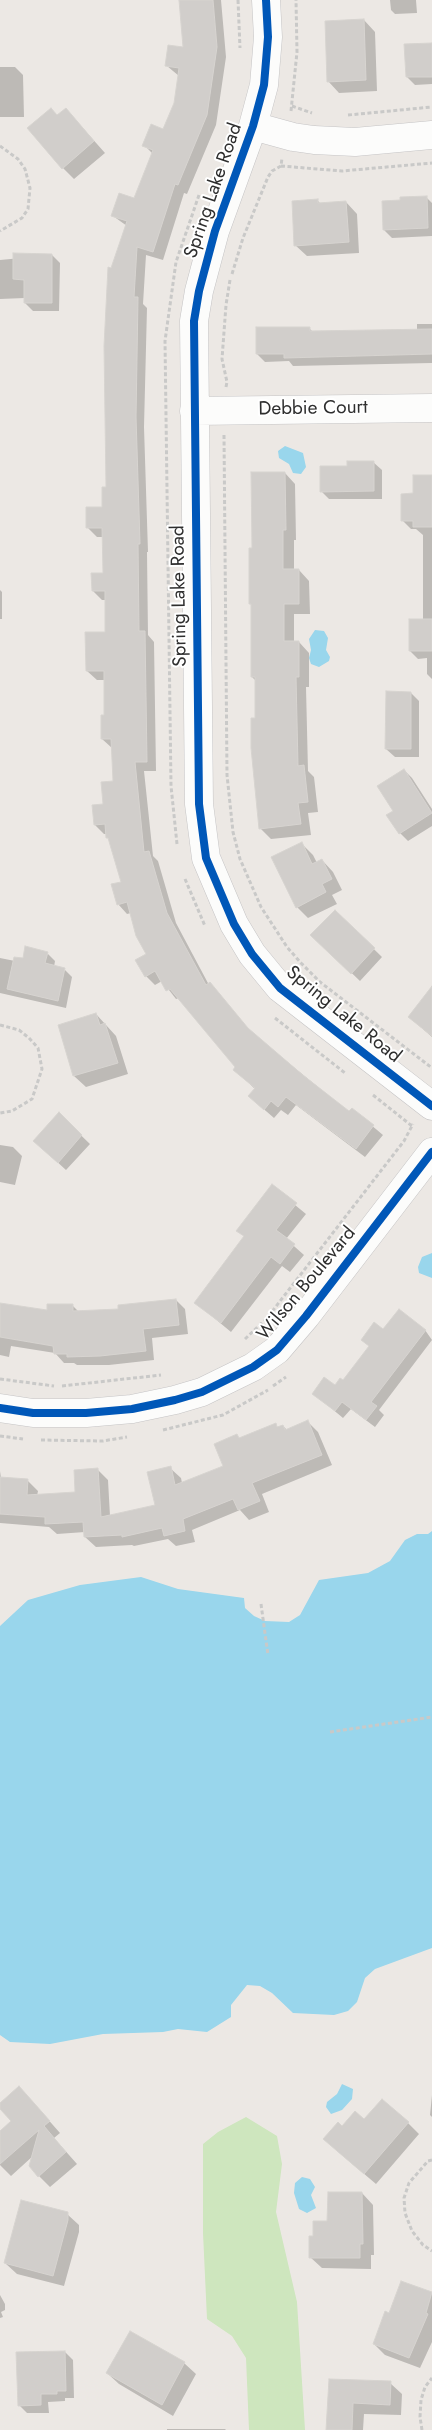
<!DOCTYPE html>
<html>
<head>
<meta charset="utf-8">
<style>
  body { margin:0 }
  canvas { display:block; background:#ece8e4 }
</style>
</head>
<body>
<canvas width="432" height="2430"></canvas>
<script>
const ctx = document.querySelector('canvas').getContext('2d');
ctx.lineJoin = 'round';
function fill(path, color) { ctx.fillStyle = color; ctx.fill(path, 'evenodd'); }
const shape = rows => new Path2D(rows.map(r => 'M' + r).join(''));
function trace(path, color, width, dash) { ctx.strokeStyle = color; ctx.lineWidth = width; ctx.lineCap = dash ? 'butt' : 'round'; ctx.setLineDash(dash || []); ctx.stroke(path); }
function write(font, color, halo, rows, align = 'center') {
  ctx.font = font + ' Jost,sans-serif'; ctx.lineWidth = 4; ctx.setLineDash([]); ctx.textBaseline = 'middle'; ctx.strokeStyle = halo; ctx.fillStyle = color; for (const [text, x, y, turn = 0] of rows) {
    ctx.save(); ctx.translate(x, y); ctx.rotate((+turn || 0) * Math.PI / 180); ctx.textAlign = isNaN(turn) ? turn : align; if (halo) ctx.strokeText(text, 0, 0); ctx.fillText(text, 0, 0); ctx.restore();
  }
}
const green = shape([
  [246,2117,277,2136,282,2164,276,2212,297,2302,305,2430,249,2430,246,2358,232,2336,207,2319,203,2233,203,2144,218,2132]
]);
const water = shape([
  [285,446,303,453,306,467,301,474,293,473,289,464,279,458,278,451],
  [315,630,324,631,328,638,326,650,330,657,329,661,319,667,311,664,309,658,311,650,309,639],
  [432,1253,432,1278,419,1273,418,1267,422,1257],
  [432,1531,432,1948,375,1969,365,1978,357,2002,348,2011,334,2015,293,2013,272,1993,260,1986,247,1985,231,2005,231,2017,207,2032,178,2029,163,2032,103,2034,50,2044,10,2042,0,2035,0,1626,28,1600,80,1585,141,1577,178,1589,244,1598,245,1608,254,1616,265,1621,289,1622,300,1615,319,1580,368,1573,390,1561,405,1540,417,1534,428,1534],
  [342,2084,353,2089,352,2099,342,2110,331,2114,326,2107,327,2102,337,2094],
  [302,2177,310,2179,315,2187,311,2195,316,2208,307,2213,299,2209,294,2193,295,2183]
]);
const shadow = shape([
  [180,0,221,0,226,57,216,125,187,194,184,193,163,260,146,255,143,304,147,308,144,427,148,552,147,552,148,635,154,642,156,771,144,771,153,856,158,861,176,923,209,985,253,1034,350,1113,352,1109,383,1135,365,1157,296,1105,288,1115,281,1110,274,1118,259,1105,255,1089,235,1070,237,1067,179,998,176,999,162,981,155,985,146,976,148,954,131,913,127,914,118,904,122,883,110,841,107,834,104,834,95,825,114,782,112,748,102,739,106,716,105,680,97,680,87,671,106,633,106,600,102,600,93,591,104,574,103,537,97,537,88,528,103,508,107,488,112,269,127,226,113,216,135,199,153,154,144,145,163,130,175,103,179,76,167,66,184,49],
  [390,0,416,0,417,13,395,14,391,10],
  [364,20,375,32,377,91,339,93,328,81],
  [432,44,432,84,415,85,407,77],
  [0,67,15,67,23,75,24,117,0,117],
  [66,109,105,153,74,179,63,168,58,116],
  [426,197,432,203,432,236,392,238,384,230],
  [318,201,321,204,346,202,357,214,359,253,307,256,295,245],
  [52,255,60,263,59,311,33,311,25,303,25,298,0,299,0,260],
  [417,324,432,324,432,363,293,366,289,361,265,362,257,354,309,328,313,332,417,330],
  [373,462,382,470,382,499,329,499,321,491],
  [285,473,295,484,296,540,294,540,294,570,299,570,309,581,310,614,294,614,294,642,299,642,309,653,309,687,306,687,308,771,314,777,318,812,308,813,311,835,271,839,260,828,256,681,252,677,252,605,250,604,253,549],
  [432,476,432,679,427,674,427,658,418,659,410,651,423,620,423,535,416,529,411,529,403,521,415,494],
  [0,590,2,592,2,619,0,619],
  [411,693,419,701,419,757,395,757,386,749],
  [404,770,412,778,432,809,432,826,408,841,400,833,394,812],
  [302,844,313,855,317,863,322,860,333,872,342,890,332,895,337,904,308,918,297,907],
  [335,911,382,957,360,981,312,935],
  [47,953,55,961,54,967,64,969,72,977,66,1008,0,993,0,958,15,961],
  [432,988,432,1037,409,1017],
  [96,1014,116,1036,128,1074,86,1087,74,1076],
  [59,1114,90,1144,66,1170,43,1149],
  [0,1145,13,1147,22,1156,15,1185,0,1182],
  [272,1186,306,1214,286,1239,304,1255,290,1272,282,1266,231,1332,196,1303,245,1237,238,1231],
  [176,1300,185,1309,188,1334,152,1338,154,1360,109,1365,77,1365,74,1363,64,1363,55,1353,11,1346,9,1357,0,1355,0,1304,48,1312,72,1305,79,1312,120,1310],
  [425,1330,432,1340,379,1410,384,1415,375,1427,351,1409,343,1418,313,1393,335,1387,343,1381,370,1347,362,1340,383,1331],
  [308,1422,318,1432,332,1465,262,1494,269,1512,249,1520,240,1510,192,1530,195,1542,176,1546,168,1539,134,1546,132,1545,96,1547,85,1537,85,1532,57,1534,49,1527,0,1523,0,1471,1,1478,27,1480,38,1491,37,1496,77,1493,97,1469,108,1480,110,1516,156,1506,170,1468,181,1478,182,1483,225,1466,237,1436,240,1439,275,1425,279,1428,283,1426,287,1430],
  [432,2095,432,2117,430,2115],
  [30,2099,60,2133,54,2138,77,2164,50,2187,39,2176,33,2156,11,2176,0,2165,0,2132,13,2121,0,2104],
  [365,2121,408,2123,419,2134,376,2184,336,2150],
  [362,2193,373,2205,374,2255,371,2255,371,2269,322,2268,310,2257,314,2238,328,2222],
  [67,2214,79,2225,79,2232,64,2286,17,2274,5,2263],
  [402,2282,432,2294,432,2342,420,2368,385,2355,374,2344,390,2314],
  [0,2295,5,2304,5,2310,1,2312,3,2317,0,2318],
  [65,2352,73,2360,74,2398,65,2398,65,2401,48,2402,49,2413,27,2413,19,2405],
  [184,2363,196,2374,173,2416,119,2384,107,2373],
  [330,2380,390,2383,402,2394,401,2415,364,2414,363,2430,328,2430],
  [167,2429,225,2429,226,2430,167,2430]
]);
const building = shape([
  [179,0,213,0,217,47,207,115,178,185,175,184,153,252,137,247,134,297,138,297,136,417,140,544,138,544,139,631,145,631,147,762,135,762,144,852,149,851,167,913,206,985,210,982,248,1028,304,1076,349,1111,352,1108,374,1125,356,1149,286,1097,278,1107,271,1101,264,1110,248,1096,255,1088,233,1070,235,1067,170,989,166,991,155,971,145,977,135,960,146,954,136,936,127,902,117,905,111,884,121,882,108,838,106,838,105,824,94,825,92,805,103,804,101,782,113,781,111,739,101,739,101,715,104,715,104,671,86,671,85,632,105,632,105,591,92,591,91,573,103,573,102,528,86,528,86,507,102,507,102,487,106,487,104,346,108,267,111,268,127,221,111,216,119,193,134,198,153,150,142,146,151,124,163,129,174,103,179,68,165,66,168,45,183,47,179,0],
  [364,19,366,80,327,82,325,21,364,19],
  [432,43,432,77,406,77,404,44,432,43],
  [51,108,57,115,66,108,94,141,62,169,27,128,51,108],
  [427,196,428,228,383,230,382,201,400,200,400,197,427,196],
  [318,199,318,203,346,201,349,242,294,246,292,201,318,199],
  [13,253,52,254,52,303,24,303,24,280,13,279,13,253],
  [256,327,310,327,310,331,432,329,432,354,284,358,284,354,256,354,256,327],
  [347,461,374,461,374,491,320,492,320,466,347,466,347,461],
  [251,472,285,472,286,530,283,530,283,569,299,569,299,604,284,604,284,641,299,641,299,677,296,677,298,766,304,765,308,802,298,803,301,824,259,829,251,748,251,718,255,718,255,677,251,677,251,604,249,604,249,548,252,548,251,472],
  [413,475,432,475,432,527,413,527,413,521,401,521,401,494,413,493,413,475],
  [409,619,432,619,432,651,409,651,409,619],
  [386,691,411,692,411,749,385,749,386,691],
  [404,769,432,813,399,834,386,815,393,811,377,786,404,769],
  [302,842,312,864,322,859,332,879,322,884,326,892,296,908,271,857,302,842],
  [335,910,375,948,351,974,310,935,335,910],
  [25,946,48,952,45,963,65,968,58,1001,7,989,14,957,23,958,25,946],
  [432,986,432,1036,408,1017,432,986],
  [96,1013,100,1025,105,1023,118,1063,73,1076,58,1025,96,1013],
  [59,1112,82,1135,58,1163,33,1141,59,1112],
  [272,1184,297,1203,276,1230,295,1244,280,1264,271,1257,221,1323,194,1303,244,1236,236,1231,272,1184],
  [176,1299,179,1325,143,1329,146,1351,100,1356,67,1357,67,1354,54,1354,53,1346,0,1337,0,1303,47,1310,47,1304,73,1304,73,1311,118,1309,118,1305,176,1299],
  [399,1309,426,1330,371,1402,377,1406,366,1420,342,1402,335,1411,312,1394,324,1377,335,1385,340,1378,343,1380,369,1346,361,1340,374,1322,383,1329,399,1309],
  [308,1420,322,1455,252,1483,260,1501,238,1510,233,1499,183,1519,185,1531,164,1536,162,1528,122,1537,122,1535,84,1537,83,1522,45,1524,45,1517,0,1514,0,1477,28,1479,27,1495,75,1492,74,1470,98,1468,101,1517,155,1505,147,1472,171,1466,175,1485,223,1466,214,1444,237,1434,239,1438,276,1423,277,1427,283,1425,285,1430,308,1420],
  [19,2086,50,2121,44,2126,66,2152,38,2177,29,2166,39,2130,0,2164,0,2131,11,2121,0,2109,0,2103,19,2086],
  [382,2099,409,2122,364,2174,323,2139,338,2122,342,2126,355,2111,364,2119,382,2099],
  [328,2192,362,2192,363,2244,360,2244,360,2258,309,2258,309,2236,313,2236,313,2221,327,2221,328,2192],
  [21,2200,68,2212,68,2220,53,2276,4,2263,21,2200],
  [401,2281,432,2292,426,2313,428,2314,409,2358,373,2344,385,2311,389,2313,401,2281],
  [130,2331,185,2362,162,2405,106,2373,130,2331],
  [65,2351,66,2391,57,2391,57,2394,41,2394,41,2405,18,2406,16,2352,65,2351],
  [329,2379,391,2381,390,2405,353,2403,352,2430,326,2430,329,2379]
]);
const path = shape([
  [238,0,240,48],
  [292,106,312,113],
  [291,111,297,52,296,0],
  [348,115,432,107],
  [0,146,18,159,25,169,30,188,28,209,22,218,0,231],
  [281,166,342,171,432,163],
  [232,274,243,238,268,177,272,171,281,166,282,158],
  [226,387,227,382,222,359,226,305,230,280],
  [224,435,227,775,233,832,240,859,261,907,287,947,301,963,320,982,432,1068],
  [177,844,171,786,165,341,176,262,199,195],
  [185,879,205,926],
  [275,1018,345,1073],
  [0,1025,19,1030,29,1038,38,1048,42,1069,32,1099,12,1111,0,1113],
  [373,1095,412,1126],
  [245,1339,267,1318,404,1141,413,1124],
  [0,1379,54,1386],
  [62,1386,161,1375],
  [273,1386,286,1377],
  [163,1430,223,1415,268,1390],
  [0,1436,23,1439],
  [41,1440,103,1441,127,1437],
  [261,1604,268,1655],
  [330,1732,432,1717],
  [432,2160,428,2161,409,2183,404,2198,405,2213,412,2231,423,2245,432,2251],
  [422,2430,420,2417,421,2400,425,2387,432,2378]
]);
const minor = shape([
  [266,0,268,37,264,85,253,126,215,231,199,291,194,321,199,804,206,858,234,924,252,954,280,988,432,1106],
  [253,126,293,137,314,140,355,142,432,135],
  [194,411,432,408],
  [0,1408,33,1413,86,1413,132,1409,175,1400,202,1392,253,1367,277,1350,306,1316,432,1152]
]);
const cycleway = shape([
  [266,0,268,37,264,85,253,126,215,231,199,291,194,321,199,804,206,858,234,924,252,954,280,988,432,1106],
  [0,1408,33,1413,86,1413,132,1409,175,1400,202,1392,253,1367,277,1350,306,1316,432,1152]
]);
const streetNames = [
  ["Spring Lake Road",214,191,-71],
  ["Debbie Court",313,409,-1],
  ["Spring Lake Road",180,596,-91],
  ["Spring Lake Road",343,1015,39],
  ["Wilson Boulevard",307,1284,-50]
];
fill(green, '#cee6be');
fill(water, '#99d6ec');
fill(shadow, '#0003');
fill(building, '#d1cecb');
trace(building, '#d7d4d0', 1);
trace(minor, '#c5c4c5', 29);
trace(path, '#c9c9c8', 3, [4, 2.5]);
trace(minor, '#fcfcfb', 28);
trace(cycleway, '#0057b8', 8);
write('19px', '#2e2e2e', '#fff', streetNames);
</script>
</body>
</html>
